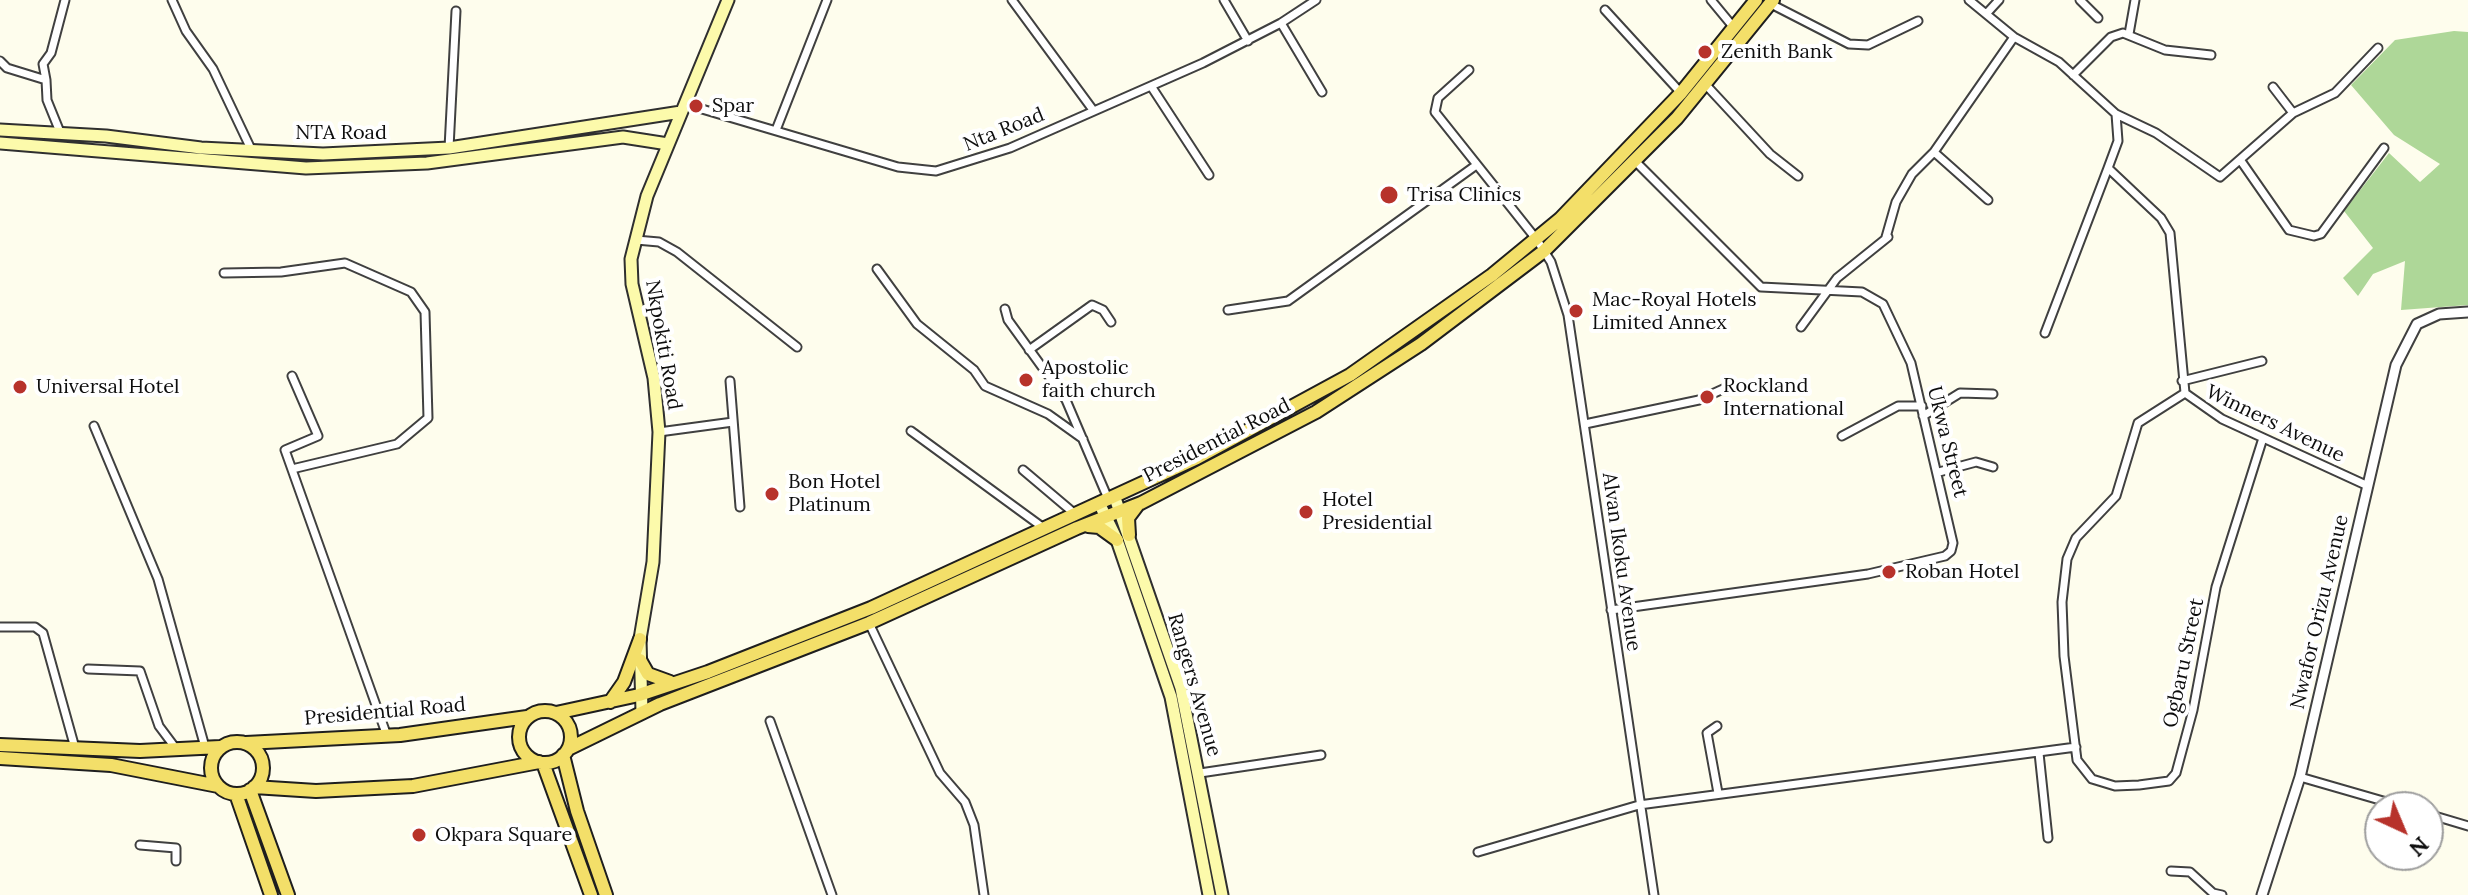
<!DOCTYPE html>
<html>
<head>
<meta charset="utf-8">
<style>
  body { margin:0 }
  #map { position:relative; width:2468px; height:895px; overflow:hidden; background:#fefded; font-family:Lora,serif }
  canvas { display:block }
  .north { position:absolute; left:2364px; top:791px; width:80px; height:80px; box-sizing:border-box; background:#fff; border:2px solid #9e9e9e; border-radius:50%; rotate:136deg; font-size:22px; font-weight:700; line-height:32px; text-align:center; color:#0d0d0d }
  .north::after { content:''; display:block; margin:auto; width:28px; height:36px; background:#b7322b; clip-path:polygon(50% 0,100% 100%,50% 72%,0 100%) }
</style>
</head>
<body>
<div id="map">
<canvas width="2468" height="895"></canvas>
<div class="north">N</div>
</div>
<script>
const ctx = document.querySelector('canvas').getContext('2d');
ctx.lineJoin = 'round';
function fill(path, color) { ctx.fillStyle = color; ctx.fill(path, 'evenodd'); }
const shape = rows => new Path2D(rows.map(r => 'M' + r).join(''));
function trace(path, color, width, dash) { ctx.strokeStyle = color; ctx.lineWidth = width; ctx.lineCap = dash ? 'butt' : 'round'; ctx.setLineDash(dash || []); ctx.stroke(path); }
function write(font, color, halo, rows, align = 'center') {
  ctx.font = font + ' Lora,serif'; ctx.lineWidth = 8; ctx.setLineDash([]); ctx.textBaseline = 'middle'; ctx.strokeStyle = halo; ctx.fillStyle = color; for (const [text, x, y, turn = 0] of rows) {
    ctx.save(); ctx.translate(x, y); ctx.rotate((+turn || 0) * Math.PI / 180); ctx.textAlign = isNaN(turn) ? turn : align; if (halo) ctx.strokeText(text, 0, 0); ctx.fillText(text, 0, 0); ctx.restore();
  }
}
const forest = shape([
  [2454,31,2468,32,2468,305,2401,310,2405,261,2373,274,2358,296,2343,278,2373,248,2344,211,2389,153,2420,182,2440,164,2394,135,2351,85,2395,40]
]);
const minor = shape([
  [172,0,186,31,213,69,251,149],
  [1012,0,1093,110],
  [1224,0,1248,41],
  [1711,0,1735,29],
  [1969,0,2014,37,2059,62,2116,114,2118,141,2108,168,2161,218,2170,233,2185,393,2222,419,2368,486],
  [2080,0,2098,18],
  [1771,4,1849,44,1868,45,1918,21],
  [1605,10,1681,93],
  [1987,13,1999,0],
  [1281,23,1322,92],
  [2129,34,2135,0],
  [0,61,7,68,46,80,47,100,60,132],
  [1469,70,1438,98,1435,112,1537,240,1551,262,1568,315,1654,895],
  [2073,75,2111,37,2123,33,2165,50,2211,55],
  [46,80,43,64,51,53,65,0],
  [1706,85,1770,154,1798,176],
  [1151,86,1209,175],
  [2273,87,2293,113],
  [685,104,898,167,936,171,1010,148,1203,63,1281,23,1316,0],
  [2116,114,2156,133,2220,177,2293,113,2335,93,2378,48],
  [776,130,827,0],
  [449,148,456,11],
  [1934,152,1988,200],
  [2241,161,2289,230,2314,236,2321,234,2384,148],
  [1886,237,1896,202,1912,174,1934,152,2014,37],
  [636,240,659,242,677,252,797,347],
  [877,269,917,324,974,370,985,386,1048,414,1083,439],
  [224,273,281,272,345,263,411,292,425,312,428,418,397,444,292,469],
  [1005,309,1008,320,1066,400,1109,501],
  [1228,310,1288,301,1475,166],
  [1801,327,1837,278,1888,237],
  [2045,333,2108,168],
  [1029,350,1092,305,1103,310,1111,322],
  [292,376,318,436,285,450,387,736],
  [730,381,740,507],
  [2182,381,2262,361],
  [2185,393,2138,423,2116,496,2076,538,2067,559,2062,602,2064,656,2077,760,2092,779,2115,786,2139,785,2169,781,2176,773,2193,710,2216,587,2263,438],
  [1923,416,1960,393,1993,394],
  [1585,424,1699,400,1734,384],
  [94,426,158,579,205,747],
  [911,431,1045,529],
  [659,432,733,422],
  [1842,436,1898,406,1922,406],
  [1023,470,1075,514],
  [1939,472,1976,462,1993,467],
  [1611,610,1868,574,1945,556,1951,551,1953,543,1911,363,1883,304,1862,292,1761,287,1636,162],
  [869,623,940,773,965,802,974,825,984,895],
  [0,627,35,627,43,633,75,748],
  [88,669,140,671,159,726,177,750],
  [770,721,832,895],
  [1717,726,1707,733,1718,793],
  [2039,753,2048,838],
  [1200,773,1321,755],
  [2300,777,2404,807],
  [2428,814,2468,826],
  [140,845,176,848,176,861],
  [1478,852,1639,805,2076,747],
  [2171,871,2190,872,2213,893,2222,895]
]);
const tertiary = shape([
  [2262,895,2300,777,2396,365,2417,324,2439,314,2468,312]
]);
const secondary = shape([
  [0,130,106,136,201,148,323,154,449,148,681,112],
  [0,143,306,168,427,163,623,137,668,144],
  [1115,498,1181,688,1222,895],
  [1102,509,1117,540,1171,697,1209,895],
  [642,712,640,639,653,562,659,432,654,378,632,284,631,259,647,196,728,0]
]);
const primary = shape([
  [1088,526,1099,527,1117,540],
  [1129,535,1128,518,1137,506],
  [640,660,648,674,670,682],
  [610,702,624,682,640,639],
  '519 737a26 26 0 1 1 52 0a26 26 0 1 1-52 0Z',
  [556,713,639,695,708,672,871,608,1197,458,1350,375,1492,275,1560,219,1681,93,1756,0],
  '211 768a26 26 0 1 1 52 0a26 26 0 1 1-52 0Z',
  [246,743,400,735,527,717],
  [0,745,140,751,220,747],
  [568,749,660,704,869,623,1077,528,1141,503,1316,412,1421,344,1544,251,1677,118,1773,0],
  [563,755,577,811,606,895],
  [0,758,111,765,218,786],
  [543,763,591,895],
  [254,787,316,791,413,786,539,762],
  [250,790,288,895],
  [236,794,271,895]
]);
const markers = [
  [1705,52,8,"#b7322b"],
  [696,106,8,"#b7322b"],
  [1389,195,10,"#b7322b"],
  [1576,311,8,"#b7322b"],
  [1026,380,8,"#b7322b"],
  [20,387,8,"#b7322b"],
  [1707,397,8,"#b7322b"],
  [772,494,8,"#b7322b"],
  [1306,512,8,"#b7322b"],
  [1889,572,8,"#b7322b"],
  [419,835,8,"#b7322b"]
];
const poiNames = [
  ["Zenith Bank",1721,52],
  ["Spar",712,106],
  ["Trisa Clinics",1407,195],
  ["Mac-Royal Hotels",1592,300],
  ["Limited Annex",1592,323],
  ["Apostolic",1042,368],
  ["faith church",1042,391],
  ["Rockland",1723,386],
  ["International",1723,409],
  ["Universal Hotel",36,387],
  ["Bon Hotel",788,482],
  ["Platinum",788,505],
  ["Hotel",1322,500],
  ["Presidential",1322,523],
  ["Roban Hotel",1905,572],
  ["Okpara Square",435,835]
];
const streetNames = [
  ["Nta Road",1004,130,-22],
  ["NTA Road",341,133],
  ["Nkpokiti Road",663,345,80],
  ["Winners Avenue",2275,424,26],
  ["Presidential Road",1217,441,-27],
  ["Ukwa Street",1947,442,76],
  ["Alvan Ikoku Avenue",1621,562,82],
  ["Nwafor Orizu Avenue",2320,612,-77],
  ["Ogbaru Street",2184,663,-78],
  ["Rangers Avenue",1194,685,74],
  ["Presidential Road",385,712,-5]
];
fill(forest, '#aed798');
trace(minor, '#404040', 11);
trace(tertiary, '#404040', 13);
trace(secondary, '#2f2f2f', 15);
trace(primary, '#1e1e1e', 16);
trace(minor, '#fff', 7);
trace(tertiary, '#fff', 9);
trace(secondary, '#fcfaab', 11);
trace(primary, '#f3df69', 12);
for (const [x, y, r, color] of markers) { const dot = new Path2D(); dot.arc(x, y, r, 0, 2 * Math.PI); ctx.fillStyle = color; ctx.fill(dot); trace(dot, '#fff', 3); }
write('20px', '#0d0d0d', '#fff', poiNames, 'left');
write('20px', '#0d0d0d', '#fff', streetNames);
</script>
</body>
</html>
